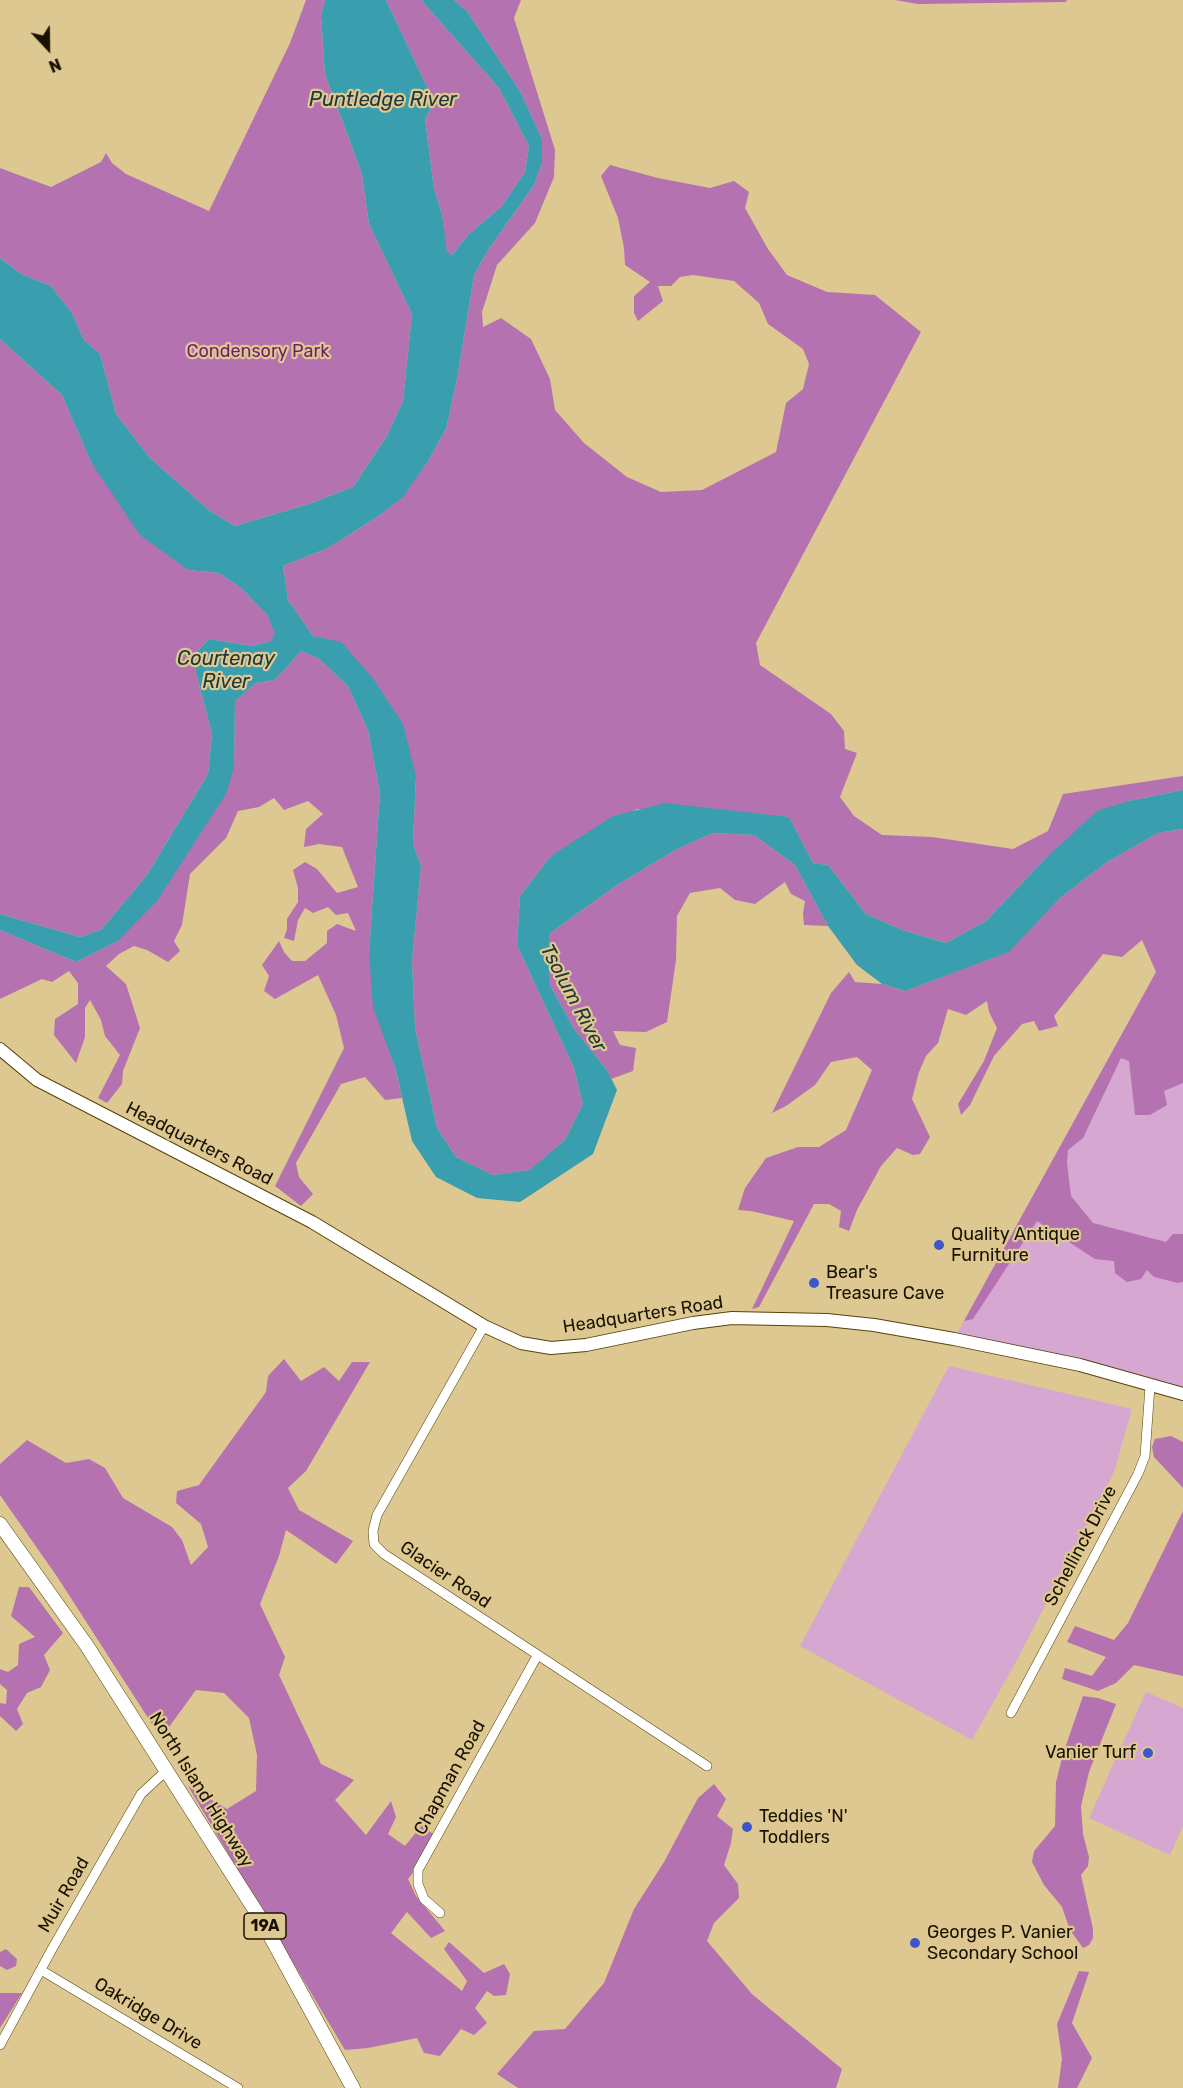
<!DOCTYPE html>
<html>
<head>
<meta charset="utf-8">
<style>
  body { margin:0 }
  #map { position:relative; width:1183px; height:2088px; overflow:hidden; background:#dec891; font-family:Rubik,sans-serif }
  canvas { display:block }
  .north { position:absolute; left:18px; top:18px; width:60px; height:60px; -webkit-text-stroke:4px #dec891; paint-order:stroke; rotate:158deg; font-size:16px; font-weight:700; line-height:24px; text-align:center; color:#1a1200 }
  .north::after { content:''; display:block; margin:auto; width:21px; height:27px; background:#1a1200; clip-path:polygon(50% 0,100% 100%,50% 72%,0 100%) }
</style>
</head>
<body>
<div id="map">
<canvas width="1183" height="2088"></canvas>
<div class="north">N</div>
</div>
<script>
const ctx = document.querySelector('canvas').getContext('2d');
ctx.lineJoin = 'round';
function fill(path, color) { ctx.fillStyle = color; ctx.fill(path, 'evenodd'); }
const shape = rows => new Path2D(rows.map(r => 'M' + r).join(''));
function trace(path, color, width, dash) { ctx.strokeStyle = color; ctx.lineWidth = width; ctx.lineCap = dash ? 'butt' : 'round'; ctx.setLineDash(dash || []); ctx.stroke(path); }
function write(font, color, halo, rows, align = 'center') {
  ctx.font = font + ' Rubik,sans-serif'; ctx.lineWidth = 4.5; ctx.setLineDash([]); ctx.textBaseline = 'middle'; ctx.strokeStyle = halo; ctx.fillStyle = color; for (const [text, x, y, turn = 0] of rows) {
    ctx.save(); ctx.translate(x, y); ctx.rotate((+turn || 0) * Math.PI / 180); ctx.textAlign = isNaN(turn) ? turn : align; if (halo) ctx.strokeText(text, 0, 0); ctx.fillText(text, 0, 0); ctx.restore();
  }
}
const green = shape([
  [1183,923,1183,1394,954,1339],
  [949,1366,1132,1409,1114,1472,1017,1660,972,1740,800,1646],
  [1146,1692,1183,1708,1183,1826,1170,1855,1089,1818]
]);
const forest = shape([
  [306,0,325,0,321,16,325,74,362,174,369,224,412,314,403,401,387,436,353,487,309,504,235,526,210,511,150,458,116,414,100,354,84,340,72,313,51,286,21,274,0,258,0,168,51,187,101,162,106,153,112,163,126,174,209,211,290,43],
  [386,0,421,0,499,88,529,146,525,172,502,206,469,234,452,255,446,252,442,214,434,189,425,119,434,102],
  [454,0,521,0,514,18,555,150,554,177,535,223,497,265,482,312,483,327,501,318,531,339,550,379,555,410,584,443,627,477,661,492,702,490,776,452,786,403,803,389,809,364,803,349,768,324,759,303,734,281,693,275,680,277,671,286,658,286,663,301,638,321,634,313,634,296,650,282,625,265,624,248,618,218,601,176,610,165,658,178,710,188,734,181,749,192,745,208,768,249,787,275,827,292,875,295,921,332,756,643,760,665,831,714,844,731,845,749,857,753,840,797,854,816,882,835,932,837,1013,849,1048,831,1063,794,1183,776,1183,790,1129,801,1045,859,986,921,946,943,902,930,866,914,828,865,813,863,789,817,637,809,551,856,520,896,517,945,574,1068,583,1104,565,1140,531,1170,493,1175,456,1157,437,1128,415,1028,412,961,421,866,413,844,416,776,341,643,313,636,288,600,283,566,328,548,377,517,402,497,428,461,446,429,457,379,474,275,488,250,534,185,542,163,542,139,521,93,467,11],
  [895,0,1067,0,1066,2,918,4],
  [0,339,62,395,91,462,188,570,219,573,241,588,268,616,276,634,271,641,252,646,209,639,192,657,212,734,208,774,147,875,101,930,80,937,0,914],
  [301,651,318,658,348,686,368,730,380,793,369,953,402,1098,385,1100,365,1077,341,1084,296,1163,299,1177,313,1194,301,1206,275,1186,344,1048,336,1015,318,975,275,999,264,991,269,976,262,965,279,941,284,952,292,961,305,961,327,943,327,931,337,924,356,931,348,913,336,915,328,907,313,913,305,908,298,920,294,941,284,938,287,929,287,919,298,902,298,888,293,870,305,862,317,869,337,893,358,887,342,847,319,844,304,847,306,829,323,814,308,801,284,810,274,798,259,807,238,811,226,838,190,874,182,925,174,941,180,951,168,962,147,950,134,946,119,954,106,966,126,984,140,1028,123,1071,122,1084,107,1103,98,1098,120,1055,105,1036,101,1020,90,1000,85,1008,85,1037,76,1063,54,1035,55,1019,78,1004,78,983,69,971,52,982,42,979,0,999,0,930,76,962,118,941,234,767,235,701,256,683,275,680],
  [1183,829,1183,1083,1164,1091,1167,1105,1150,1115,1135,1115,1129,1061,1121,1058,1083,1138,1068,1150,1067,1163,1071,1196,1093,1223,1166,1242,1173,1234,1183,1234,1183,1282,1178,1283,1154,1277,1147,1270,1141,1279,1127,1282,1115,1273,1114,1261,1095,1259,1037,1221,973,1319,964,1321,1156,972,1142,940,1122,957,1103,954,1054,1016,1058,1026,1039,1031,1034,1021,1022,1024,994,1056,970,1105,961,1115,958,1104,984,1061,997,1028,989,1012,987,1001,966,1015,948,1009,938,1043,926,1056,919,1072,912,1099,930,1137,920,1154,913,1155,897,1148,881,1166,857,1210,849,1231,839,1227,841,1211,829,1204,814,1204,759,1307,752,1309,794,1221,751,1211,738,1210,745,1188,766,1158,798,1147,819,1147,846,1130,872,1070,857,1057,831,1062,815,1085,786,1106,772,1113,831,993,849,972,855,982,882,984,905,991,1008,952,1060,898,1107,862,1158,833],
  [713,833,754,835,795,865,828,926,804,925,803,914,805,901,791,894,785,882,755,904,735,900,720,888,690,893,677,916,676,960,667,1022,646,1032,613,1031,620,1045,636,1048,633,1071,611,1079,607,1070,574,1029,549,983,549,934,617,885,677,849],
  [284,1359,301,1381,324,1367,339,1381,352,1362,370,1362,306,1471,288,1488,299,1510,353,1541,336,1564,286,1530,279,1556,260,1604,285,1657,279,1675,321,1764,354,1780,335,1800,366,1835,391,1801,396,1817,388,1834,405,1846,422,1825,433,1834,419,1865,408,1879,416,1896,445,1931,431,1938,407,1912,391,1933,462,1991,467,1981,444,1949,449,1942,484,1973,504,1964,510,1974,506,1995,494,1996,487,1991,475,2008,487,2023,474,2035,461,2029,440,2056,424,2053,417,2038,368,2048,345,2050,188,1786,227,1809,256,1791,257,1755,249,1718,224,1693,196,1690,161,1738,58,1578,0,1495,0,1464,27,1440,66,1463,89,1459,105,1468,123,1498,172,1527,182,1540,191,1565,208,1547,201,1524,176,1503,177,1491,199,1485,266,1392,268,1376],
  [1171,1436,1183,1442,1183,1488,1154,1457,1152,1447,1155,1439],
  [1183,1511,1183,1676,1134,1665,1116,1683,1098,1691,1062,1679,1065,1668,1092,1676,1106,1657,1067,1642,1075,1626,1114,1640,1128,1623],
  [19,1587,29,1587,63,1633,44,1655,50,1670,41,1687,27,1693,17,1709,23,1724,16,1731,0,1716,0,1703,6,1704,7,1690,0,1684,0,1669,8,1672,18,1665,19,1644,35,1637,11,1616],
  [1083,1696,1098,1698,1116,1704,1089,1772,1081,1806,1083,1834,1089,1857,1088,1866,1081,1875,1093,1929,1093,1938,1089,1945,1083,1948,1070,1930,1062,1907,1044,1885,1032,1862,1034,1851,1055,1826,1056,1782,1063,1754],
  [714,1784,726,1799,717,1816,733,1829,731,1843,724,1865,738,1884,739,1898,714,1923,707,1941,752,1994,842,2069,836,2088,518,2088,497,2074,534,2031,565,2029,604,1983,634,1909,664,1862,698,1798],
  [6,1949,17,1959,16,1966,7,1970,0,1966,0,1952],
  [1079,1971,1089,1972,1072,2023,1092,2058,1077,2088,1058,2088,1062,2059,1057,2024],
  [0,1993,22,1993,0,2028]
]);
const water = shape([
  [325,0,386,0,434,102,425,119,434,189,442,214,447,252,452,255,469,234,502,206,525,172,529,146,499,88,421,0,454,0,467,11,521,93,542,139,542,163,534,185,488,250,474,275,457,379,446,429,428,461,403,497,377,517,328,548,283,566,288,600,313,636,341,642,372,677,403,724,416,776,413,844,421,866,412,961,415,1028,437,1128,456,1157,493,1175,530,1170,565,1140,583,1104,574,1068,517,945,520,896,551,856,613,816,665,803,789,817,813,863,828,865,866,914,902,930,946,943,986,921,1045,859,1097,811,1129,801,1183,790,1183,829,1158,833,1107,862,1060,898,1009,952,905,991,882,984,857,965,828,926,795,865,754,835,713,833,677,849,617,885,549,934,549,983,574,1029,607,1070,617,1090,593,1154,520,1202,477,1198,436,1177,412,1141,395,1067,373,1007,369,953,380,793,368,730,348,686,318,658,301,651,275,680,256,683,235,701,234,767,226,794,157,901,118,941,76,962,0,930,0,914,80,937,101,930,147,875,208,774,212,734,192,657,209,639,252,646,271,641,275,634,268,616,241,588,219,573,188,570,140,535,91,462,62,395,0,339,0,258,21,274,51,286,72,313,84,340,100,354,116,414,150,458,210,511,235,526,309,504,353,487,387,436,403,401,412,314,369,224,362,174,325,74,321,16]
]);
const minor = shape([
  [484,1326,377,1515,373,1531,374,1544,384,1554,707,1766],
  [1011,1713,1138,1474,1145,1456,1150,1386],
  [440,1913,424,1899,418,1884,418,1870,537,1656],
  [41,1970,238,2088],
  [0,2045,52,1949,141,1794,167,1770]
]);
const secondary = shape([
  [0,1049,37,1080,312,1222,484,1326,521,1343,551,1348,586,1345,693,1323,732,1318,827,1320,874,1325,954,1339,1080,1365,1183,1394]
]);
const primary = shape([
  [0,1524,87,1646,262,1921,353,2088]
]);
const markers = [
  [939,1245,6,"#3d56c9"],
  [814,1283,6,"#3d56c9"],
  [1148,1753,6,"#3d56c9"],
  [747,1827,6,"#3d56c9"],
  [915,1943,6,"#3d56c9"]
];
const shields = [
  [265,1926,42]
];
const shieldNames = [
  ["19A",265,1926]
];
const parkNames = [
  ["Condensory Park",258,352]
];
const streetNames = [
  ["Headquarters Road",199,1144,27],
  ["Headquarters Road",643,1315,-9],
  ["Schellinck Drive",1081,1546,-62],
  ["Glacier Road",445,1575,34],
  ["Chapman Road",450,1778,-61],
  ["North Island Highway",201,1790,58],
  ["Muir Road",64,1895,-60],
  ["Oakridge Drive",148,2014,31]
];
const poiNames = [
  ["Quality Antique",951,1235],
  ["Furniture",951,1256],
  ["Bear's",826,1273],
  ["Treasure Cave",826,1294],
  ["Vanier Turf",1136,1753,"right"],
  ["Teddies 'N'",759,1817],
  ["Toddlers",759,1838],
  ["Georges P. Vanier",927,1933],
  ["Secondary School",927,1954]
];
const waterNames = [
  ["Puntledge River",383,100],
  ["Courtenay",226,659],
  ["River",226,682],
  ["Tsolum River",573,998,62]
];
fill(green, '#d5a7d1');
fill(forest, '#b572b0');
fill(water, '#399eae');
trace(minor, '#564308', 10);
trace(secondary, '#564308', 14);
trace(primary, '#564308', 15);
trace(minor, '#fff', 9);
trace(secondary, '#fff', 12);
trace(primary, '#fff', 14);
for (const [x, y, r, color] of markers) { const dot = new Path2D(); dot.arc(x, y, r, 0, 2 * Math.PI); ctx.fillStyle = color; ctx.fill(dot); trace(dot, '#dec891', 2); }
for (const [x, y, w] of shields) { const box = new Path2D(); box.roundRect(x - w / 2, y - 13, w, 26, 4.5); ctx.fillStyle = '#dec891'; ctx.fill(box); trace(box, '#1a1200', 1.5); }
write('bold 16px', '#1a1200', null, shieldNames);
write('18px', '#6f1e6d', '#dec891', parkNames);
write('18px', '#1a1200', '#dec891', streetNames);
write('18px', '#1a1200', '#dec891', poiNames, 'left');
write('italic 20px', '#20373b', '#dec891', waterNames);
</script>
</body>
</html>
